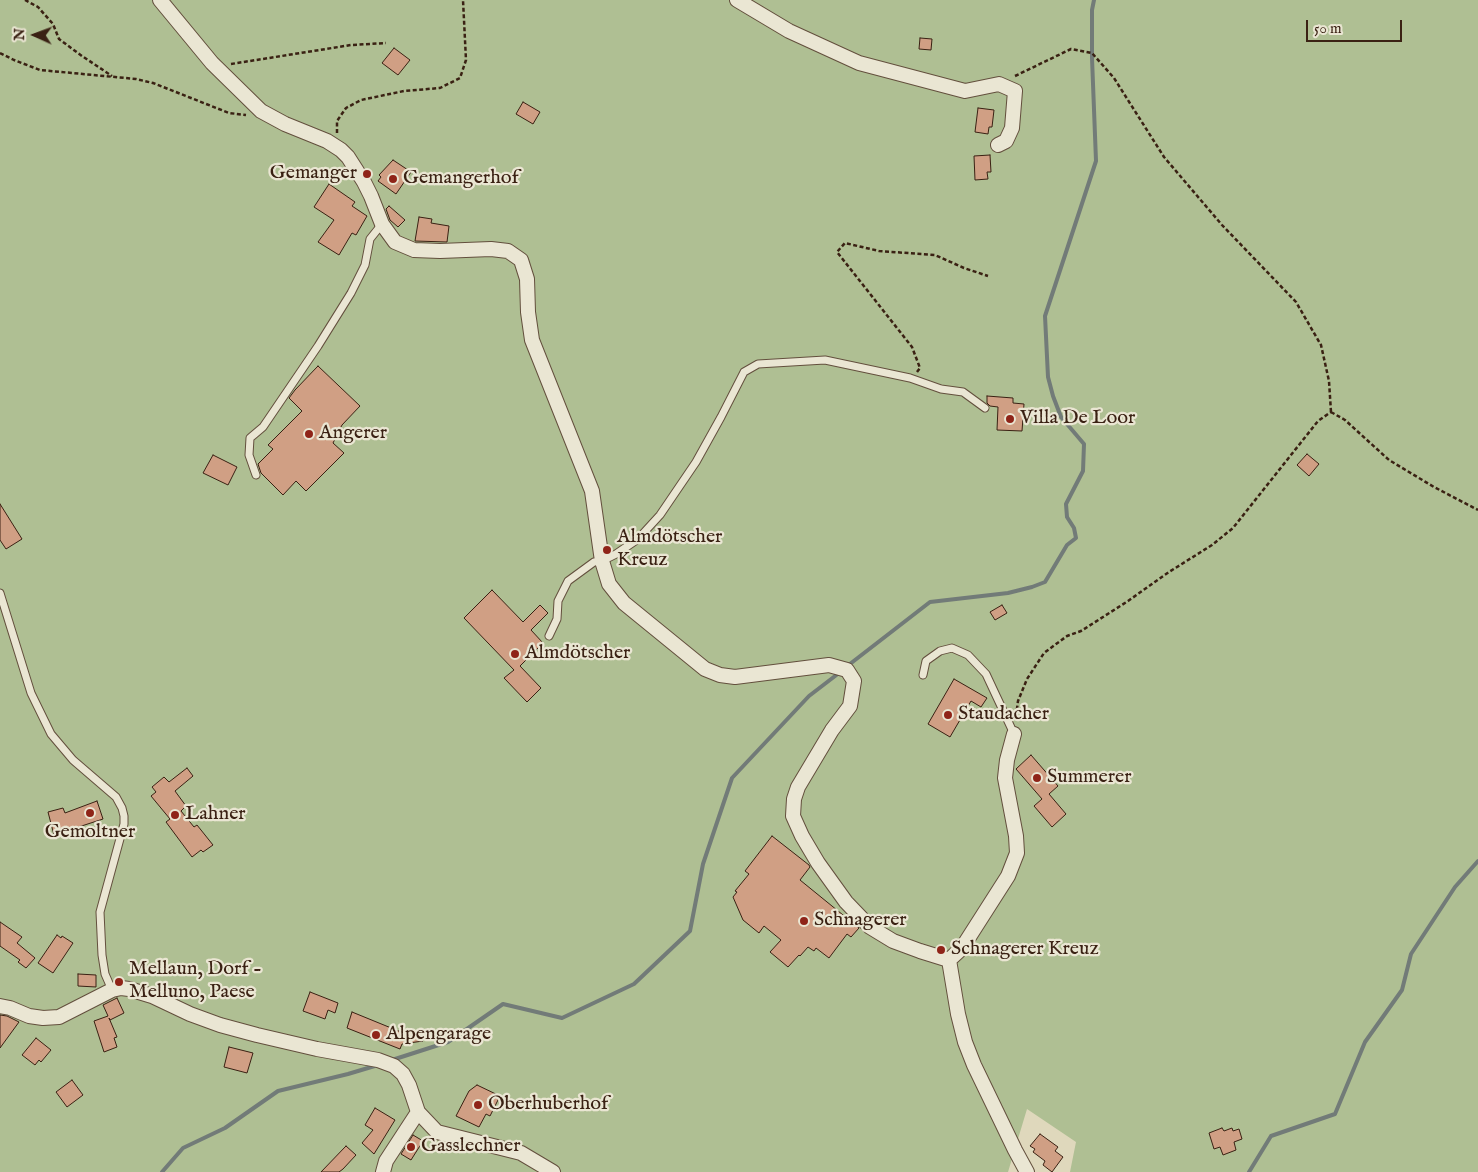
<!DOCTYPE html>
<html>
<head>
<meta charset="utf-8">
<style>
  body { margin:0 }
  #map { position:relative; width:1478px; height:1172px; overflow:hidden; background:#dfd8bc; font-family:"IM FELL English",serif }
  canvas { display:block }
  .north { position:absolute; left:10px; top:10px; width:50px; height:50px; -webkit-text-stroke:4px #eae6d3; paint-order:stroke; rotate:272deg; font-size:14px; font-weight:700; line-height:20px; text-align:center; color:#3a2113 }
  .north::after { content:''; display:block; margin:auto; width:18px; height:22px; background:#3a2113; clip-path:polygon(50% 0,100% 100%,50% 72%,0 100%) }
  .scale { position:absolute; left:1306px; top:20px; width:96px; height:22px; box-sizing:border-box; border:2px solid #3a2113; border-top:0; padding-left:6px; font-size:15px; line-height:18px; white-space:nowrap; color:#3a2113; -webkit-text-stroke:4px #eae6d3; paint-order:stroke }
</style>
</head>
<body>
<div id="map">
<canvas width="1478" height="1172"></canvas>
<div class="north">N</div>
<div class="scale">50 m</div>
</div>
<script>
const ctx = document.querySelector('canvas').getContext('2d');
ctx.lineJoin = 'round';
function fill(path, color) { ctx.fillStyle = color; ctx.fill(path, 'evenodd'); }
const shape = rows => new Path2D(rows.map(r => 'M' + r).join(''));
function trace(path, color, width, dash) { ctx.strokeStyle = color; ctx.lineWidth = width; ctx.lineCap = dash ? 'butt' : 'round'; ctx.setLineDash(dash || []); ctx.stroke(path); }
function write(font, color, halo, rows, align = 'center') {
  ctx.font = font + ' "IM FELL English",serif'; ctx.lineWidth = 4.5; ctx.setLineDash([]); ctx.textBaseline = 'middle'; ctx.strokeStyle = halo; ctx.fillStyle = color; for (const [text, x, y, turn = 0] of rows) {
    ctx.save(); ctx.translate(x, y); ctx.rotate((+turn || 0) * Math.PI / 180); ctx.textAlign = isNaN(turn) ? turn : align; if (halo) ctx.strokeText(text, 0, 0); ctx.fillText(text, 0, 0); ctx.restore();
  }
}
const green = shape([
  [0,0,1478,0,1478,1172,1070,1172,1076,1142,1027,1109,1008,1172,0,1172]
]);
const stream = shape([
  [846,667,930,602,1008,593,1032,587,1045,582,1067,545,1076,538,1074,528,1067,517,1066,504,1083,471,1084,444,1061,417,1053,396,1048,377,1045,316,1096,161,1092,58,1092,10,1094,0],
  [392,1060,448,1042,503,1004,562,1018,634,984,690,931,703,864,732,778,809,696,839,673],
  [162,1172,183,1148,225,1128,278,1091,348,1074,378,1065],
  [1249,1172,1271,1136,1335,1114,1365,1042,1402,990,1411,954,1455,887,1478,861]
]);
const building = shape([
  [920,38,932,39,931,50,919,49,920,38],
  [394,48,410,60,398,75,382,63,394,48],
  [523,102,540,112,533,124,516,114,523,102],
  [978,108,994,110,992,127,989,127,988,134,975,132,978,108],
  [990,155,991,172,987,172,988,179,975,180,974,156,990,155],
  [393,160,411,172,396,194,378,181,381,177,379,175,393,160],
  [329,184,355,202,352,206,367,216,356,235,352,233,339,255,318,242,334,220,314,207,329,184],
  [389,206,405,220,398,227,390,220,386,209,389,206],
  [419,217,432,219,431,223,449,226,447,242,415,241,419,217],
  [318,366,360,406,342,425,333,443,344,453,306,491,296,481,283,495,261,473,258,464,273,449,268,445,302,411,289,398,295,390,318,366],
  [987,396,1013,398,1013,403,1024,404,1022,431,997,430,998,407,990,406,987,403,987,396],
  [1307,454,1319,464,1309,476,1297,465,1307,454],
  [213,455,237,467,228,485,203,473,213,455],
  [0,504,22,539,6,549,0,540,0,504],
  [492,590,523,622,540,605,548,613,531,630,543,643,520,666,541,688,527,702,504,678,514,670,464,618,492,590],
  [1002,605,1007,613,995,620,990,612,1002,605],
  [954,679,987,698,981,707,971,701,950,737,928,724,954,679],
  [1031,755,1058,786,1049,794,1066,814,1052,827,1034,806,1042,799,1016,769,1031,755],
  [187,768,193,776,175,791,186,806,181,811,194,827,197,825,213,845,203,852,201,850,192,857,166,822,170,819,151,796,156,792,152,787,164,777,169,782,187,768],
  [97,801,103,819,54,835,48,812,63,808,65,813,97,801],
  [772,836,809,865,810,867,800,880,859,928,851,937,847,934,829,958,816,948,814,951,808,947,800,956,799,955,788,967,770,952,781,940,764,926,759,933,743,920,733,897,737,892,735,891,749,874,745,871,772,836],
  [0,922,22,937,17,943,35,958,26,968,18,962,20,960,0,946,0,922],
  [57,935,61,938,62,936,73,943,53,973,38,963,57,935],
  [78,974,96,975,96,987,78,986,78,974],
  [310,992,338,1003,335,1013,328,1010,325,1019,303,1011,310,992],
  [117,998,124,1013,110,1020,109,1018,117,1037,114,1038,117,1047,104,1052,94,1021,108,1016,103,1005,117,998],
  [352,1012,423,1041,402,1044,400,1049,347,1028,352,1012],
  [0,1015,7,1016,19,1022,0,1048,0,1015],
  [36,1038,51,1050,41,1062,39,1060,35,1065,22,1055,36,1038],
  [229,1047,253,1053,247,1073,224,1067,229,1047],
  [72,1080,83,1095,67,1107,56,1092,72,1080],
  [477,1085,500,1096,490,1116,486,1114,479,1127,456,1116,469,1091,477,1085],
  [375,1108,395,1120,374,1154,362,1143,373,1130,365,1125,375,1108],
  [1222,1128,1224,1131,1232,1128,1233,1131,1239,1129,1242,1139,1234,1142,1236,1150,1223,1155,1220,1147,1214,1149,1209,1133,1222,1128],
  [1040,1134,1058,1147,1055,1151,1063,1157,1052,1172,1043,1165,1045,1161,1033,1152,1035,1149,1030,1146,1040,1134],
  [413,1135,423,1141,411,1160,401,1154,413,1135],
  [346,1146,356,1155,343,1169,339,1172,321,1172,346,1146]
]);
const path = shape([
  [25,0,38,7,53,24,59,39,82,56,112,76],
  [0,53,14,60,40,70,136,79,153,83,229,113,246,115],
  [231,64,351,45,386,43],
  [1015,76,1071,49,1092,53,1114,78,1164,157,1222,225,1296,302,1321,345,1329,381,1331,412],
  [337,133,337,121,346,108,361,100,404,91,440,88,460,78,466,60,463,0],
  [917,372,920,368,912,347,837,252,845,243,879,251,935,255,964,268,988,276],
  [1331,412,1345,420,1389,460,1434,487,1478,510],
  [1016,716,1018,701,1027,679,1044,653,1067,636,1081,631,1128,601,1169,572,1212,545,1233,528,1318,421,1331,412]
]);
const service = shape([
  [256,475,249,455,250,438,263,427,318,346,351,293,365,265,370,239,382,224],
  [0,593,31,693,51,734,73,760,116,797,122,808,124,816,124,824,100,912,102,955,105,974,112,990],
  [549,636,557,619,558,601,568,581,594,562,602,561,616,554,638,539,660,515,696,462,721,417,744,372,758,364,825,360,910,378,941,389,963,392,985,408],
  [923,675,926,661,940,651,952,648,968,655,986,674,1014,734]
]);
const minor = shape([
  [160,0,212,63,261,111,285,124,327,141,341,150,348,157,364,182,371,196,382,224,395,242,414,250,440,251,491,249,508,251,521,260,527,279,528,312,532,340,592,491,602,561,609,584,624,603,705,669,720,675,735,677,829,665,847,670,854,681,850,706,832,730,798,787,794,799,793,816,802,836,818,863,846,902,870,927,893,941,920,951,949,960,958,1014,965,1042,974,1065,1015,1150,1027,1172],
  [737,0,789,31,859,63,965,91,999,84,1015,91,1012,128,1006,141,998,145],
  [949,960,962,948,1008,876,1017,853,1016,836,1005,778,1007,760,1014,734],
  [0,1006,10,1008,29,1016,43,1018,59,1017,112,990,121,988,129,989,152,996,190,1014,220,1025,257,1035,317,1049,378,1060,394,1066,403,1074,409,1085,418,1112,437,1132,521,1153,553,1172],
  [383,1172,386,1161,418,1112]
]);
const markers = [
  [367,174,5,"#8f2418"],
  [393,179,5,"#8f2418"],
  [1010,419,5,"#8f2418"],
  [309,434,5,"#8f2418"],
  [607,550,5,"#8f2418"],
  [515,654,5,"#8f2418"],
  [948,715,5,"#8f2418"],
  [1037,778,5,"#8f2418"],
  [90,813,5,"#8f2418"],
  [175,815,5,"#8f2418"],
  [804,921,5,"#8f2418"],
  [941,950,5,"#8f2418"],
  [119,982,5,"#8f2418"],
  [376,1035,5,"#8f2418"],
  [478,1105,5,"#8f2418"],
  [411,1147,5,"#8f2418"]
];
const poiNames = [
  ["Gemanger",357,174,"right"],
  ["Gemangerhof",403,179],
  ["Villa De Loor",1020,419],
  ["Angerer",319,434],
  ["Almdötscher",617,538],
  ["Kreuz",617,561],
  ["Almdötscher",525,654],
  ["Staudacher",958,715],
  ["Summerer",1047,778],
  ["Lahner",185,815],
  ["Gemoltner",90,833,"center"],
  ["Schnagerer",814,921],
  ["Schnagerer Kreuz",951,950],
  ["Mellaun, Dorf -",129,970],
  ["Melluno, Paese",129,993],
  ["Alpengarage",386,1035],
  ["Oberhuberhof",488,1105],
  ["Gasslechner",421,1147]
];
fill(green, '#afbf93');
trace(stream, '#727b78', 4);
fill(building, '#d09f84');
trace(building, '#3a2113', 1);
trace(service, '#634f3d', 9);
trace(minor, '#634f3d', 16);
trace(path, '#3a2113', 2.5, [4, 2.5]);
trace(service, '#eae6d3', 7);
trace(minor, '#eae6d3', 14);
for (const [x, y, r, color] of markers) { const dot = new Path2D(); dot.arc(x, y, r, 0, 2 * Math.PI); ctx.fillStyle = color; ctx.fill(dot); trace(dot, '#eae6d3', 2); }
write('20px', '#3a2113', '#eae6d3', poiNames, 'left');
</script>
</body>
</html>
